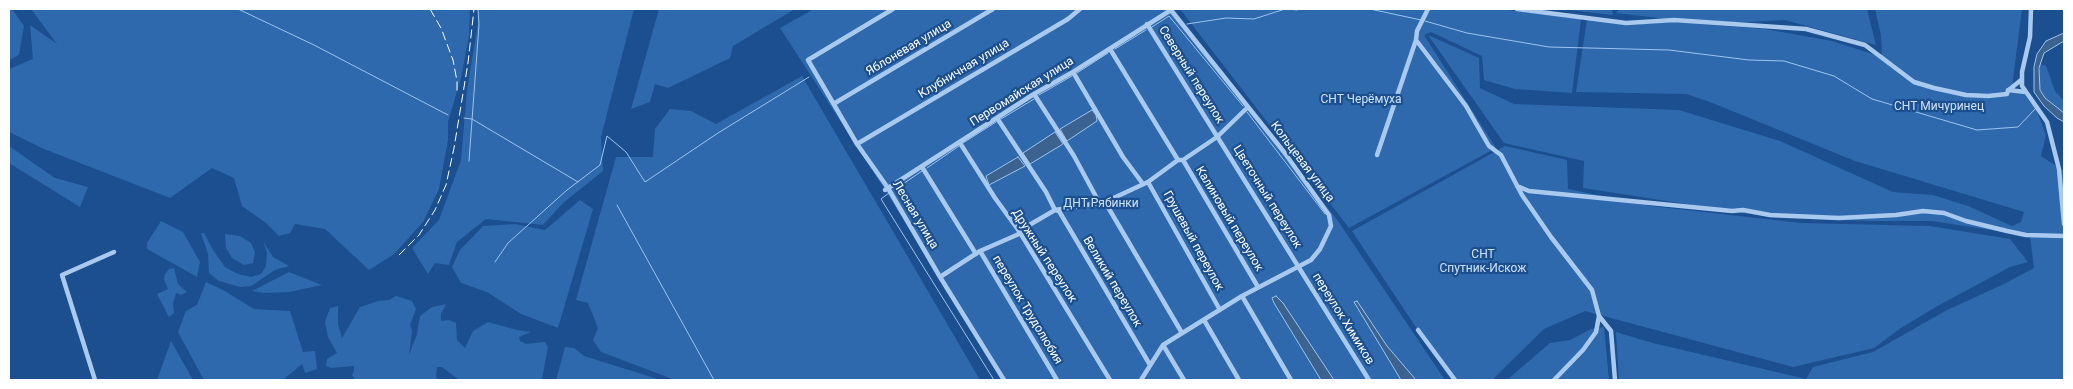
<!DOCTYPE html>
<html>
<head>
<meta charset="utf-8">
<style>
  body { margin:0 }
  #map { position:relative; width:2073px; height:389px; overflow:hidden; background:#1b4f8f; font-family:Roboto,sans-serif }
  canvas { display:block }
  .frame { position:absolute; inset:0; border:10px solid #fff; pointer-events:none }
</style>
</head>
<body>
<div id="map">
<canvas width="2073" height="389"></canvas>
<div class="frame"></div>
</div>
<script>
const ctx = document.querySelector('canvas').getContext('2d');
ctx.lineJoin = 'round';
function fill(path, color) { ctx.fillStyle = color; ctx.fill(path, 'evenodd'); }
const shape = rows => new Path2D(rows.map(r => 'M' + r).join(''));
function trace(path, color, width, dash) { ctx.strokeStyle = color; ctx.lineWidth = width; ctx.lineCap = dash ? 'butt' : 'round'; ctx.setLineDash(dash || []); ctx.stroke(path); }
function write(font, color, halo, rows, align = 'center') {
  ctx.font = font + ' Roboto,sans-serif'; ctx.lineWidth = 4.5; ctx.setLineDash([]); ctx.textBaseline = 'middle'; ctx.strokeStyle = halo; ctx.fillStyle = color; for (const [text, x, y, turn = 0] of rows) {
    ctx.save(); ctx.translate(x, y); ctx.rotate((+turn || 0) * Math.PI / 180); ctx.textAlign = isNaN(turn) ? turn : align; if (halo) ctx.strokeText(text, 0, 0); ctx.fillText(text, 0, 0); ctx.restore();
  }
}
const green = shape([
  [9,9,12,9,24,26,19,55,9,60],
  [31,9,470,9,469,36,461,78,448,122,448,140,439,189,423,222,394,254,369,270,325,229,295,224,290,233,279,236,266,223,242,206,234,178,212,168,170,198,44,149,9,132,9,69,33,59,30,25,57,44],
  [478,9,634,9,601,137,603,171,563,203,543,225,486,219,457,242,449,265,435,263,428,274,412,248,439,220,461,160,467,90,478,23],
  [659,9,795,9,733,46,730,58,668,88,655,84,650,102,631,109],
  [814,9,1174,9,1338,221,1445,380,1002,380,885,190,780,28],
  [1180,9,1500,9,1581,19,1572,93,1515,89,1484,80,1482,56,1431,32,1424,35,1496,148,1349,228],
  [1561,9,1612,9,1613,15],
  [1619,9,1867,9,1876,45,1785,20,1711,24,1616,13],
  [1875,9,2022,9,2012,87,2031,96,2046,135,2041,156,2064,171,2064,380,1619,380,1616,332,1653,343,1806,379,1813,367,1873,352,1947,310,2004,284,2034,268,2030,236,1932,221,1873,221,1776,218,1583,188,1584,161,1504,143,1428,35,1479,58,1480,88,1514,104,1679,110,1780,141,1893,192,1933,195,1968,206,2012,226,2021,222,2024,212,1855,161,1710,102,1686,94,1576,92,1587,19,1626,25,1672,22,1765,29,1832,41,1882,57,1881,35],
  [2040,64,2046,66,2055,91,2064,101,2064,113,2045,98,2040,90],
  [802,76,980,380,675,380,601,352,593,340,598,328,588,303,576,300,616,157,653,157,655,129,670,109,691,111,716,124],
  [9,146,55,178,88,187,80,207,9,163],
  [1505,146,1567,160,1568,189,1651,206,1801,223,1930,226,2010,239,2028,262,2010,267,1934,308,1901,328,1874,348,1793,367,1585,311,1544,329,1492,380,1451,380,1352,231],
  [580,200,593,209,558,328,521,314,487,292,461,283,452,267,460,250,483,226,515,224,545,230],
  [161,221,183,232,200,262,197,277,147,249,147,243],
  [201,233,204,233,213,250,225,267,238,274,251,277,261,274,266,266,267,253,263,241,273,257,289,266,275,270,251,286,240,287,219,281,209,273,208,254],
  [225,234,240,236,251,243,255,252,253,263,244,265,232,258,226,248],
  [174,268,178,284,187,292,181,295,176,293,173,304,174,313,169,317,157,294,168,289,164,279,165,274,169,269],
  [289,272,322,285,289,292,264,293,252,291],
  [206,282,225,291,254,309,290,311,303,352,315,351,317,369,305,373,302,364,283,380,204,380,178,332,186,311,197,305],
  [396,296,412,301,416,309,410,325,412,331,409,355,417,334,420,316,432,307,446,304,441,314,441,321,449,320,456,323,457,340,465,348,473,331,488,322,517,330,531,332,519,337,520,341,526,344,545,342,548,347,542,379,459,380,442,367,437,367,436,378,440,380,355,380,352,375,354,371,354,366,331,368,326,366,327,359,337,353,328,337,325,322,330,308,338,306,338,324,342,338,360,307,378,301,389,300],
  [1604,327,1609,380,1507,380,1550,343,1570,340,1591,329],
  [171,341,193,380,157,380],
  [565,347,574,348,584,356,661,380,556,380]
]);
const water = shape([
  [2064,33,2064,41,2044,53,2039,68,2040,90,2045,98,2064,113,2064,122,2057,118,2044,106,2034,92,2034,67,2037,54,2046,41,2064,33],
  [1092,110,1096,115,1097,121,1067,141,1060,129,1092,110],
  [1055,132,1063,144,1030,164,1023,153,1055,132],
  [1018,157,1025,166,989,185,986,176,1018,157],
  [1276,296,1283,303,1334,380,1321,380,1274,303,1272,298,1276,296],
  [1357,301,1387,346,1416,380,1401,380,1354,302,1357,301]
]);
const stream = shape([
  [238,9,314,45,448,115],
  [1289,9,1297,10],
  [1370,9,1421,20],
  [1425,21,1467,33,1549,47,1669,50,1749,60,1784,61,1834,76,1872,99,1977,130,2018,127,2036,108],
  [1187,24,1226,18,1254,19,1285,9],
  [1152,27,1169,16,1243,106],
  [1115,49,1146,30],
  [1077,73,1108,53],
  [1039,95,1072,76],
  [1247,112,1325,214],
  [464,118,472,119,578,182],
  [1001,119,1034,99],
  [963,143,996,122],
  [469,161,479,25,478,9],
  [927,168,959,146],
  [894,190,922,171],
  [889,193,881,199,994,380],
  [617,205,714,380],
  [495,262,508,243,567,190,600,165,607,136,626,152,645,182,718,133,809,77]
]);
const street = shape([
  [893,9,808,60,857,144,888,188,940,277,1004,380],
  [1428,9,1417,31,1416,40,1466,106,1489,146,1501,155,1522,195,1551,237,1592,290,1599,316,1611,331,1615,380],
  [1517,9,1626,23,1674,20,1806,29,1865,45,1914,82,1934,88,1966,95,1988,96,2007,94,2008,90,2026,92],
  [2031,9,2030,37,2022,72,2022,86,2047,122,2059,169,2064,224],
  [1147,24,1369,380],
  [1110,49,1178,160],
  [1073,72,1123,157,1143,184],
  [2010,89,2021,80],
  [1034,94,1074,156,1100,204],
  [835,103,993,9],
  [997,118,1046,192,1055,210,1059,211,1150,365],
  [960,143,995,198,1019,231,1110,380],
  [857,144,1068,19,1080,9],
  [1377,155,1416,40],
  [1183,160,1258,287],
  [922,167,976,254],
  [1148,182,1220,310],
  [1517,186,1529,191,1732,211,1743,210,1770,215,1839,218,1896,215,1923,211,1944,213,1966,221,2007,231,2026,235,2064,236],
  [885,190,1034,94,1073,72,1171,10],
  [1105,202,1182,333],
  [980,251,1057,380],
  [940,277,980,251,1019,234,1019,231,1055,210,1105,202,1148,182,1178,160,1183,160,1217,137,1248,107],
  [1242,296,1291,380],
  [1204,320,1239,380],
  [1418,330,1455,380],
  [1163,345,1184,380],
  [95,380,62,275,114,252],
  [1141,380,1163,345,1242,296,1311,260,1320,249,1331,226,1329,215,1284,152,1170,9],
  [1554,380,1583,350,1596,332,1599,316]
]);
const rail = shape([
  [430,9,441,28,453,60,457,81,457,93],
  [399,255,419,235,435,210,446,185,454,148,468,63,474,9]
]);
const streetNames = [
  ["Яблоневая улица",909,48,-31],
  ["Клубничная улица",964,69,-31],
  ["Северный переулок",1191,75,58],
  ["Первомайская улица",1022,92,-32],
  ["Кольцевая улица",1302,162,53],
  ["Цветочный переулок",1267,197,58],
  ["Лесная улица",915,215,59],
  ["Калиновый переулок",1229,219,59],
  ["Грушевый переулок",1193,241,61],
  ["Дружный переулок",1044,256,57],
  ["Великий переулок",1112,282,59],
  ["переулок Трудолюбия",1027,310,59],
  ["переулок Химиков",1343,319,58]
];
const parkNames = [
  ["СНТ Черёмуха",1361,100],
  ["СНТ Мичуринец",1939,107],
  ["ДНТ Рябинки",1101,204],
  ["СНТ",1483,255],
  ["Спутник-Искож",1483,269]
];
fill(green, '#2e69ad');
fill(water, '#3c6290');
trace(water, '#9cc4f0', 1);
trace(stream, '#9cc4f0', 1);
trace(street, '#a9c9ee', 4.5);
trace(rail, '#fff', 1, [9, 4]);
write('12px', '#fff', '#1b4f8f', streetNames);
write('12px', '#cfe3fa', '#1b4f8f', parkNames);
</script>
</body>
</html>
